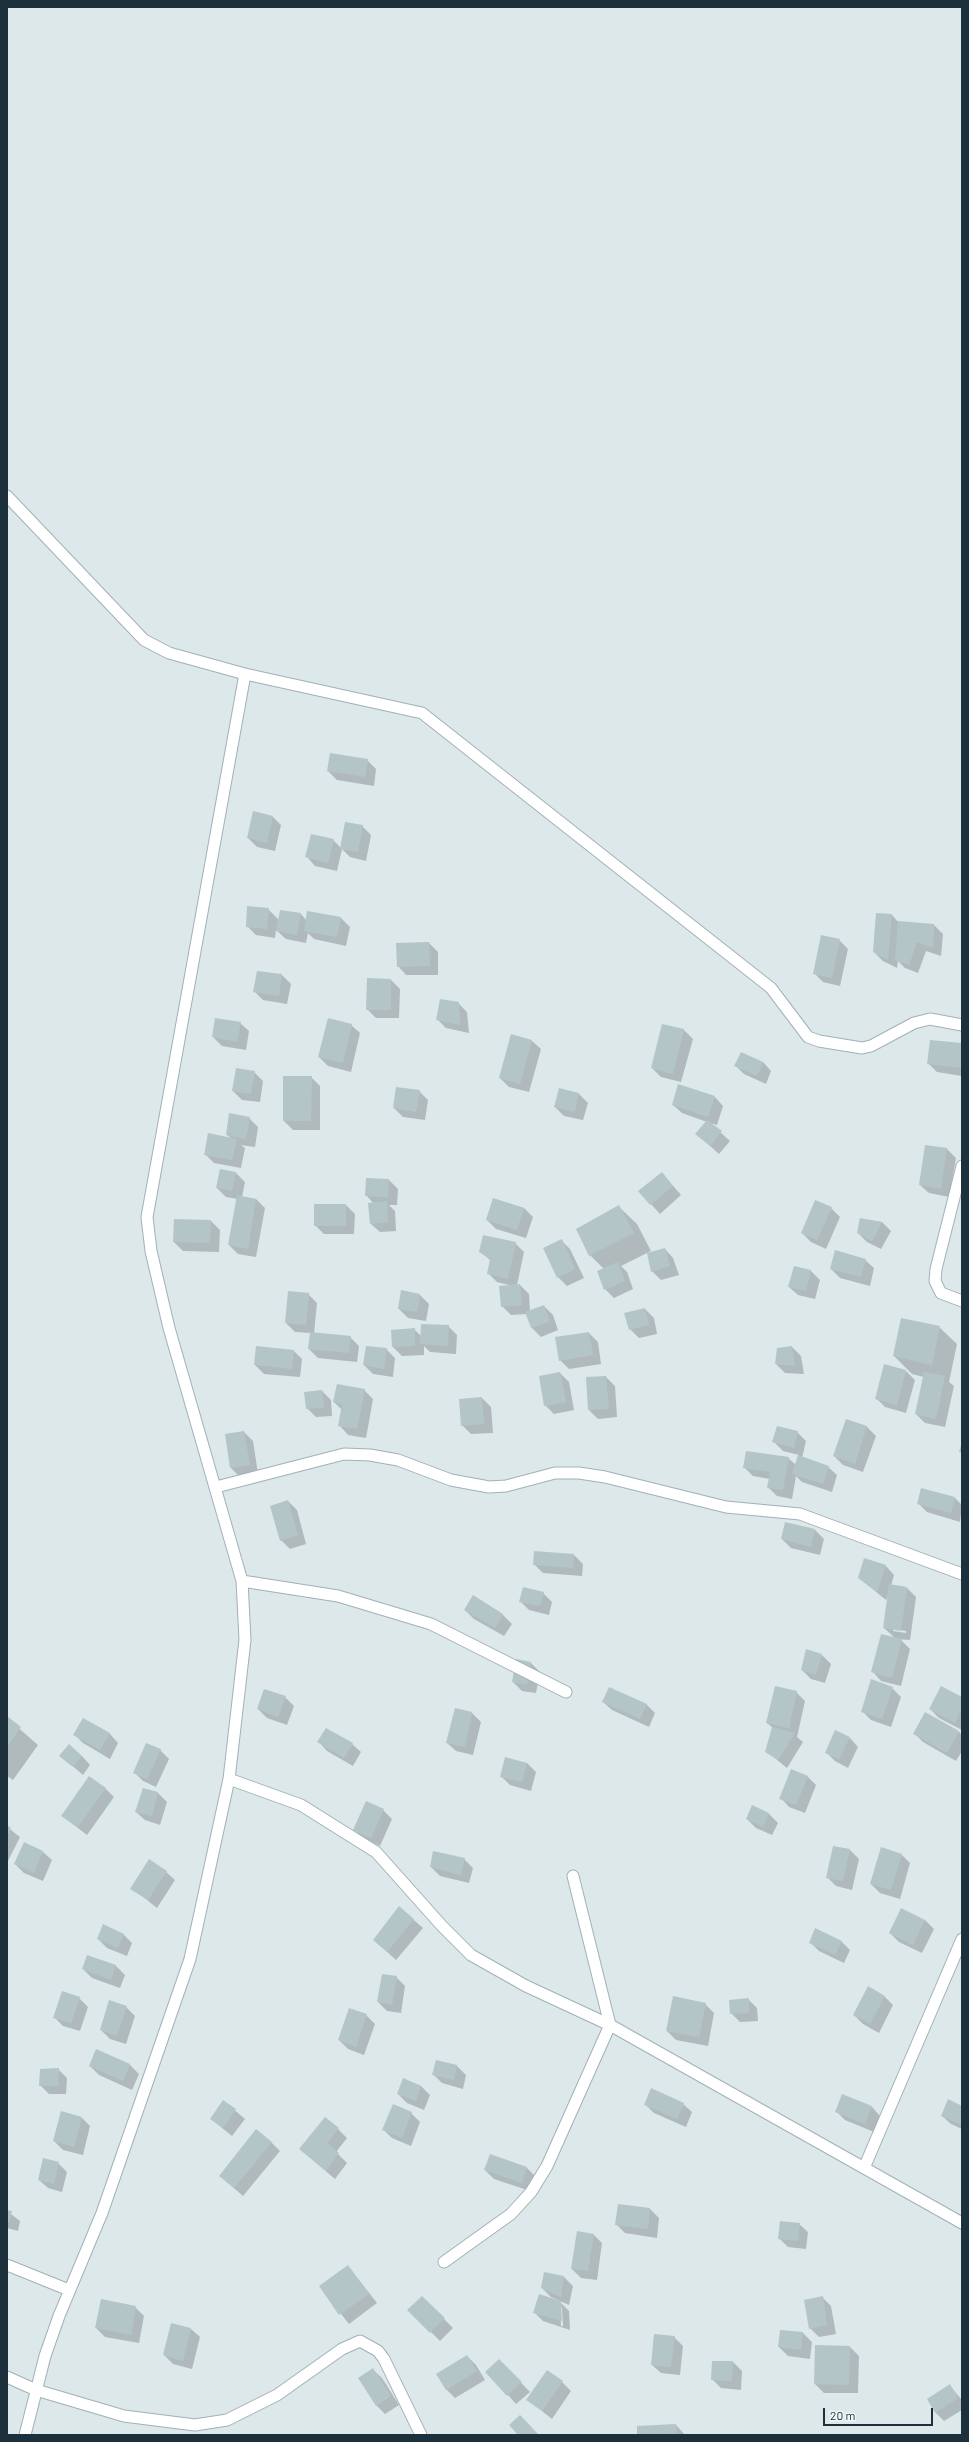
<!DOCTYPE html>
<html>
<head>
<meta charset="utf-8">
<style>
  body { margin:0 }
  #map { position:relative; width:969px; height:2442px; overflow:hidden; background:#dce8ea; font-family:Barlow,sans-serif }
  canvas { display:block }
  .frame { position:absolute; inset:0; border:8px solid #1c313b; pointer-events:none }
  .scale { position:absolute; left:823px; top:2408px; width:110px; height:18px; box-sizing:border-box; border:2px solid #1c313b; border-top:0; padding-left:5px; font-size:12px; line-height:14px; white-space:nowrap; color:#1c313b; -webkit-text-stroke:3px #ecf6f7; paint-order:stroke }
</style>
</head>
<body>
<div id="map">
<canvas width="969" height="2442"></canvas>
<div class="frame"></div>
<div class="scale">20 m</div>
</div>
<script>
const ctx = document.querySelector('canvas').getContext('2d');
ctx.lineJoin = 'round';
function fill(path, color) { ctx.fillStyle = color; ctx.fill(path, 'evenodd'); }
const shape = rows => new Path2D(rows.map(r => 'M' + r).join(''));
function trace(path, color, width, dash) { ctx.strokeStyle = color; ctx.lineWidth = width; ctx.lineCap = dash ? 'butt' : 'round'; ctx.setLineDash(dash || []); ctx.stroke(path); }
const shadow = shape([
  [367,760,376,769,374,786,337,780,328,771],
  [272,816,281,825,275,851,257,847,248,838],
  [362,826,371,835,366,861,350,857,342,849,337,871,315,866,307,857,333,840,341,848],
  [268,909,279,920,301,914,306,920,341,918,350,927,346,946,314,939,308,933,306,943,286,939,276,930,275,938,256,935,247,926],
  [892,915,899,923,934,925,943,934,941,956,926,951,918,973,905,968,898,961,897,968,883,961,874,952],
  [839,940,848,949,840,986,823,982,814,973],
  [429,943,438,952,438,975,406,975,398,966],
  [282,975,291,984,287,1004,263,1000,254,991],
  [391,980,400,989,399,1018,376,1018,367,1009],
  [458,1003,467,1012,469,1033,446,1028,437,1019],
  [240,1023,249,1031,246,1050,222,1046,213,1037],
  [351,1025,360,1033,351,1072,328,1066,319,1057],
  [663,1025,684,1030,693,1039,681,1082,661,1077,652,1068],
  [511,1035,532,1041,541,1049,529,1092,509,1087,500,1078],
  [962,1045,962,1076,937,1072,928,1063],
  [763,1062,771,1071,766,1084,744,1074,735,1065],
  [254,1072,263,1081,260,1102,242,1100,233,1091],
  [311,1077,320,1086,320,1130,293,1130,284,1121],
  [397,1088,419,1091,428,1100,425,1120,403,1117,394,1108],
  [579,1094,588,1103,583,1120,564,1116,555,1107],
  [715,1097,723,1106,717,1125,710,1123,730,1141,719,1154,697,1134,707,1122,682,1113,673,1105],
  [249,1118,258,1127,255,1147,241,1145,245,1148,241,1168,214,1163,205,1154,231,1138,227,1135],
  [947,1149,956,1158,949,1197,929,1193,920,1185],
  [220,1170,236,1173,245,1182,242,1197,256,1199,265,1208,256,1257,238,1254,229,1245,238,1199,226,1197,217,1188],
  [662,1173,681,1195,660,1214,639,1191],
  [367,1179,389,1180,398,1189,397,1205,389,1205,395,1211,396,1231,380,1232,371,1224,374,1204,366,1195],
  [494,1199,524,1208,533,1217,526,1238,496,1229,487,1220],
  [346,1205,355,1214,354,1234,324,1234,315,1225],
  [619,1207,637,1224,651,1251,621,1266,627,1272,633,1289,614,1298,605,1289,604,1269,590,1255,577,1230],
  [831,1208,840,1217,826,1249,811,1242,802,1233],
  [860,1219,882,1222,891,1231,881,1249,867,1242,858,1233],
  [211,1221,220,1230,219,1252,183,1251,174,1242],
  [561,1240,570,1249,584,1278,567,1286,558,1277],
  [515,1243,524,1252,517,1285,520,1285,529,1294,530,1311,544,1306,553,1315,558,1330,541,1337,532,1328,527,1314,511,1315,502,1306,509,1285,497,1282,488,1273,491,1261,480,1251],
  [665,1249,673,1258,679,1275,661,1280,652,1271],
  [865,1260,874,1268,870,1286,840,1278,831,1269],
  [794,1267,811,1271,820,1280,815,1299,798,1295,789,1287],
  [308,1294,317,1303,314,1334,350,1337,359,1346,357,1362,318,1358,309,1349,311,1333,295,1332,286,1323],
  [420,1295,429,1304,426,1321,408,1318,399,1309],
  [645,1309,654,1318,657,1334,639,1338,630,1329],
  [448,1326,457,1335,456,1354,430,1352,424,1346,424,1355,402,1356,393,1347,414,1329,421,1336],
  [939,1327,957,1344,949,1382,954,1386,945,1427,925,1423,916,1414,924,1377,912,1374,894,1356],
  [589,1333,598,1342,601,1364,569,1369,560,1360],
  [792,1347,801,1356,804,1374,785,1373,776,1364],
  [386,1349,395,1358,393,1377,373,1374,364,1365],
  [293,1350,302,1359,300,1377,264,1374,255,1365],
  [906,1371,915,1380,906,1413,885,1407,876,1398],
  [560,1373,569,1382,574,1410,554,1414,545,1405],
  [606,1377,615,1386,617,1417,598,1419,589,1410,587,1378],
  [364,1390,373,1399,366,1438,348,1435,340,1426,342,1410,334,1402],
  [322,1391,331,1400,332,1416,316,1417,307,1408],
  [482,1398,491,1407,493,1433,471,1434,462,1425,460,1400],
  [846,1420,867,1427,876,1436,863,1472,843,1465,834,1456],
  [244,1432,253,1441,258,1474,240,1477,231,1468],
  [797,1432,806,1441,802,1458,828,1467,837,1475,832,1492,802,1482,796,1476,792,1499,777,1496,768,1487,770,1479,753,1476,744,1467,788,1458,796,1465,799,1455,783,1451,774,1442],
  [921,1489,955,1498,962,1505,960,1522,927,1512,918,1503],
  [288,1501,297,1510,306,1544,290,1549,281,1540],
  [815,1530,824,1539,820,1555,791,1548,782,1539],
  [535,1552,574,1555,583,1564,582,1576,543,1573,534,1564],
  [886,1566,894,1575,891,1586,907,1588,916,1597,910,1640,896,1639,901,1640,910,1649,901,1686,881,1681,873,1672,895,1638,884,1628,888,1595,886,1600,859,1578],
  [893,1629,906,1631,906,1633,893,1631],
  [543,1593,552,1602,549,1615,529,1610,520,1601],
  [473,1597,503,1615,512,1624,504,1636,474,1619,465,1610],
  [822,1655,831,1664,825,1683,811,1679,802,1670],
  [517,1660,531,1663,540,1672,536,1693,522,1691,513,1682],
  [892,1688,901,1697,891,1727,871,1720,862,1711],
  [796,1692,805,1701,797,1737,803,1742,787,1768,766,1751,773,1728,767,1723],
  [285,1697,294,1706,287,1725,267,1718,258,1709],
  [962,1698,962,1730,939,1718,930,1709],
  [603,1702,646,1704,655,1713,649,1727,612,1710],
  [455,1709,472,1713,481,1722,473,1755,456,1751,447,1743],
  [7,1718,38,1745,13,1780,7,1776],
  [83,1719,110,1734,118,1743,110,1759,83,1743,74,1734],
  [959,1732,962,1735,962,1751,956,1761,923,1742,914,1733],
  [850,1738,858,1747,848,1768,835,1761,826,1752],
  [319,1742,352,1744,361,1752,353,1766,327,1751],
  [160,1750,169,1759,156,1787,143,1781,134,1772],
  [61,1756,82,1756,90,1765,83,1775],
  [527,1763,536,1772,531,1791,510,1785,501,1776],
  [807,1776,816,1785,805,1813,789,1807,781,1798],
  [105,1788,114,1797,87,1835,62,1816],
  [143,1789,158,1793,167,1802,160,1825,145,1820,136,1812],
  [752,1807,769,1814,778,1823,772,1835,756,1828,747,1819],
  [383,1810,392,1819,380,1846,363,1838,354,1829],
  [7,1827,20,1837,7,1863],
  [850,1850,859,1859,852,1890,836,1886,827,1877],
  [43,1852,52,1860,43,1881,24,1873,15,1864],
  [901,1854,910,1863,900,1899,880,1893,871,1884],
  [464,1859,473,1868,469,1883,440,1876,431,1867],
  [166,1872,175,1880,157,1908,132,1888],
  [400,1908,423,1928,396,1960,374,1940],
  [925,1920,934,1929,922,1953,899,1942,890,1933],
  [123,1934,132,1943,127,1956,107,1948,98,1939],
  [841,1941,850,1950,844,1963,819,1951,810,1942],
  [116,1966,125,1975,120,1988,92,1978,83,1969],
  [396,1977,405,1986,401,2013,387,2011,378,2002],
  [884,1996,893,2005,879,2033,863,2024,854,2015],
  [79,1998,88,2007,80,2031,63,2026,54,2017],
  [748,1999,757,2008,758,2021,740,2022,731,2013],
  [705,2004,714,2013,708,2046,676,2040,667,2031],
  [126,2007,135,2016,126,2044,110,2039,101,2030],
  [366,2015,375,2024,364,2055,348,2049,339,2040],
  [96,2050,130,2065,139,2074,132,2090,99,2075,90,2066],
  [457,2066,466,2075,463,2089,442,2083,433,2074],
  [58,2069,67,2078,66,2094,49,2094,40,2085],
  [404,2079,421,2086,430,2095,424,2110,407,2103,398,2094],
  [224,2101,245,2119,232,2136,211,2119],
  [645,2104,683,2104,692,2112,686,2127,654,2113],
  [872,2107,880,2116,874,2132,845,2120,836,2111],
  [962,2107,962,2129,951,2124,942,2116],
  [411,2113,420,2122,411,2146,392,2138,383,2129],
  [82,2118,90,2126,83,2155,63,2150,54,2141],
  [338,2129,347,2138,336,2152,347,2163,335,2179,300,2149],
  [271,2142,280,2151,243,2196,220,2176],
  [58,2163,67,2172,62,2192,48,2188,39,2180],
  [526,2167,535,2176,530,2191,494,2179,485,2170],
  [619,2205,650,2209,659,2218,657,2238,625,2233,616,2224],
  [7,2211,20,2221,18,2231,7,2228],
  [799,2224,808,2232,806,2249,788,2247,779,2238],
  [593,2234,602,2243,597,2280,581,2278,572,2269],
  [348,2266,377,2303,349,2324,320,2287],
  [545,2273,564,2277,573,2286,569,2305,551,2297,542,2288],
  [422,2297,453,2328,440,2341,409,2310],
  [822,2297,831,2306,836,2334,819,2337,810,2328],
  [559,2301,569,2311,570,2330,543,2321,534,2312],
  [560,2307,562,2307,563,2326,561,2326],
  [135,2307,144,2316,139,2343,105,2337,96,2328],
  [191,2329,200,2337,192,2369,173,2364,164,2355],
  [803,2333,812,2342,810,2359,788,2356,779,2347],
  [674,2337,683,2346,680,2375,661,2373,652,2365],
  [850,2347,859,2356,858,2393,824,2393,815,2384],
  [467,2356,476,2365,485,2380,455,2398,446,2389],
  [499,2360,530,2392,516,2404,508,2395],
  [733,2362,742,2371,741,2390,721,2388,713,2380],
  [373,2370,382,2378,399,2405,385,2414,376,2405],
  [562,2382,571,2391,552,2419,528,2400],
  [950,2386,962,2400,962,2410,944,2421,935,2412],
  [676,2425,685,2435,638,2435]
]);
const building = shape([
  [330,753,368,759,365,777,327,771],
  [253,811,273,816,267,843,247,838],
  [345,822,363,825,358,852,340,849],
  [311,834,334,839,328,863,305,857],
  [247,906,269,908,267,929,246,927],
  [280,910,301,913,297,935,276,931],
  [307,911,341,917,337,937,304,931],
  [876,913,892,914,888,960,873,952],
  [898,921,934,924,933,948,917,942,909,965,895,960],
  [821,935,840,939,832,978,813,974],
  [429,942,430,966,397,967,396,943],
  [257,971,282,974,279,996,253,992],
  [367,978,391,979,391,1010,366,1010],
  [440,999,459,1002,460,1025,436,1020],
  [215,1018,241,1022,237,1042,212,1037],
  [328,1018,352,1024,343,1063,318,1057],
  [662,1024,684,1029,673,1074,651,1068],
  [511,1034,532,1040,520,1084,499,1078],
  [930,1040,962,1043,962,1068,927,1064],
  [741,1052,763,1062,757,1076,734,1066],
  [236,1068,255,1071,251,1094,232,1091],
  [283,1076,312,1076,311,1121,283,1121],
  [678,1084,715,1096,708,1117,672,1105],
  [396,1087,420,1090,416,1112,393,1108],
  [559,1088,579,1093,575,1112,554,1107],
  [229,1113,250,1117,246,1139,226,1135],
  [707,1120,722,1131,710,1146,695,1134],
  [208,1133,237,1139,232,1160,204,1155],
  [925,1145,947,1148,941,1189,919,1185],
  [220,1169,236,1172,232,1191,216,1188],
  [662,1172,673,1186,650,1205,638,1191],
  [366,1178,389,1179,388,1197,365,1196],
  [237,1195,256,1199,248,1249,228,1245],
  [493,1198,524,1208,517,1230,486,1220],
  [815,1200,832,1207,817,1240,801,1233],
  [387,1201,388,1222,370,1224,368,1203],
  [314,1204,346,1204,346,1226,314,1226],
  [619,1205,634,1233,589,1256,576,1229],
  [860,1218,882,1222,872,1241,857,1233],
  [174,1219,211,1220,210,1243,173,1242],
  [483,1235,516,1242,508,1279,487,1274,490,1259,479,1252],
  [562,1239,575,1269,557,1278,543,1248],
  [665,1248,670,1266,651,1272,647,1253],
  [835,1250,866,1259,861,1277,830,1269],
  [618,1262,625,1281,604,1290,597,1271],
  [794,1266,811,1270,806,1291,788,1287],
  [520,1284,522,1305,501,1307,499,1286],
  [401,1290,420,1294,417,1312,398,1309],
  [288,1291,309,1293,306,1325,285,1323],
  [544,1305,550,1321,531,1328,525,1312],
  [645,1308,649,1325,629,1330,624,1313],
  [901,1318,940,1326,932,1365,893,1356],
  [421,1324,449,1325,448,1346,420,1344],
  [415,1328,415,1346,392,1347,391,1330],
  [310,1332,351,1336,349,1353,308,1349],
  [589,1332,593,1355,559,1361,555,1337],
  [256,1346,294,1350,292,1369,254,1365],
  [366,1346,387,1348,384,1369,363,1365],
  [792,1346,795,1366,775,1364,777,1348],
  [884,1364,906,1370,897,1405,875,1399],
  [560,1372,566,1402,544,1406,539,1376],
  [924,1372,945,1376,936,1419,915,1414],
  [606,1376,609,1409,588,1410,586,1377],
  [337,1384,365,1389,357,1429,338,1426,342,1404,333,1402],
  [322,1390,324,1408,306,1409,304,1392],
  [482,1397,484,1424,461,1426,459,1399],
  [846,1419,867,1426,855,1464,833,1456],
  [777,1426,798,1431,794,1448,772,1442],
  [244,1431,250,1465,230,1468,225,1434],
  [962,1442,962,1453,959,1452],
  [746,1451,789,1457,783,1490,767,1488,770,1472,743,1468],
  [798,1455,829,1466,823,1484,792,1474],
  [921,1488,955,1497,951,1513,917,1504],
  [288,1500,298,1535,280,1541,270,1506],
  [785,1522,815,1529,811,1547,781,1539],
  [534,1551,574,1554,573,1568,533,1565],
  [864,1558,886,1565,877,1592,858,1578],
  [889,1584,907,1587,901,1631,883,1628],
  [523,1587,544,1592,540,1606,519,1602],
  [473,1595,503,1614,495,1628,464,1610],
  [881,1634,902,1639,892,1678,871,1672],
  [806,1649,822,1654,816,1675,801,1670],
  [516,1659,531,1662,527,1685,512,1682],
  [871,1679,893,1687,882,1719,861,1712],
  [775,1686,797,1691,789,1728,766,1723],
  [941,1686,962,1697,962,1708,955,1723,929,1709],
  [609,1687,647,1704,640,1719,602,1702],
  [264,1689,286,1696,278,1717,257,1709],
  [455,1708,472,1712,465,1747,446,1743],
  [925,1712,959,1731,947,1753,913,1734],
  [7,1716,21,1727,7,1747],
  [83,1718,110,1733,100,1750,73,1735],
  [772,1727,795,1733,778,1760,765,1752],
  [326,1728,353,1743,344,1758,317,1742],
  [835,1730,850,1737,839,1759,825,1753],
  [146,1743,161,1749,147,1779,133,1773],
  [69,1744,82,1756,73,1767,59,1756],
  [505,1757,527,1763,522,1782,500,1777],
  [791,1769,808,1776,796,1805,779,1799],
  [89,1776,106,1788,78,1827,61,1816],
  [143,1788,158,1792,152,1816,135,1812],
  [366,1801,384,1809,371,1838,353,1830],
  [752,1805,769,1813,763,1827,746,1819],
  [7,1825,11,1828,7,1837],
  [24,1842,43,1851,34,1873,14,1864],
  [833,1846,850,1849,843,1881,826,1878],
  [881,1847,902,1854,891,1890,870,1884],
  [433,1851,465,1858,461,1875,430,1867],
  [149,1859,167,1871,148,1900,130,1889],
  [399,1906,414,1919,387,1952,373,1940],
  [901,1908,925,1920,913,1945,889,1933],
  [103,1924,124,1934,118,1948,97,1939],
  [815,1928,842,1941,835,1955,809,1943],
  [87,1955,116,1965,111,1980,82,1969],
  [382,1974,397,1976,392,2005,377,2002],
  [868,1986,885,1996,870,2024,853,2015],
  [62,1991,80,1997,71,2023,53,2018],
  [673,1996,706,2003,699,2037,666,2031],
  [749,1998,749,2013,730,2014,729,2000],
  [109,2000,127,2006,117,2036,100,2030],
  [349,2008,367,2014,356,2047,338,2040],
  [96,2049,130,2064,123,2081,89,2066],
  [436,2060,457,2065,454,2080,432,2075],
  [59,2068,58,2086,39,2086,40,2069],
  [403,2078,421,2086,416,2101,397,2094],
  [651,2088,684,2103,677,2119,644,2105],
  [842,2094,872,2106,865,2124,835,2112],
  [948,2099,962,2106,962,2125,941,2116],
  [223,2100,236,2109,223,2128,210,2119],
  [393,2104,412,2112,402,2138,382,2130],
  [61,2111,82,2117,74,2147,53,2141],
  [325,2117,339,2128,327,2143,339,2153,326,2171,299,2149],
  [256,2129,272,2142,234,2188,219,2176],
  [490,2154,527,2167,522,2183,484,2170],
  [43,2158,59,2162,54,2184,38,2180],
  [618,2204,650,2208,648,2229,615,2225],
  [7,2210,12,2211,9,2223,7,2222],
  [780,2221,800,2223,798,2241,778,2239],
  [577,2231,594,2234,588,2271,571,2269],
  [348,2265,369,2294,339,2315,319,2286],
  [544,2272,564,2276,561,2297,541,2288],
  [539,2294,561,2301,562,2321,533,2313],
  [422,2296,445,2318,430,2333,407,2310],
  [823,2296,827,2325,809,2329,804,2300],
  [101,2299,136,2306,131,2335,95,2328],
  [171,2323,191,2328,183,2361,163,2355],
  [780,2330,803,2332,801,2350,778,2347],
  [654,2334,675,2336,671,2367,651,2365],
  [815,2345,850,2346,849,2385,814,2384],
  [467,2355,477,2371,446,2390,436,2374],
  [499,2359,522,2382,507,2396,485,2372],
  [712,2361,733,2361,732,2381,711,2380],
  [373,2368,391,2396,376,2406,358,2378],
  [547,2370,563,2381,542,2411,526,2400],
  [950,2384,958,2398,935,2413,927,2399],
  [520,2415,539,2435,518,2435,509,2425],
  [676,2424,677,2435,637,2435,637,2426]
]);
const minor = shape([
  [7,496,144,640,169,653,245,674,422,713,771,988,808,1037,819,1041,862,1048,871,1046,914,1023,930,1019,962,1025],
  [962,1166,936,1269,935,1281,941,1293,962,1301],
  [216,1487,344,1454,370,1455,398,1460,451,1480,489,1487,506,1486,555,1473,579,1473,605,1477,726,1507,800,1514,962,1574],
  [242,1581,338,1596,431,1624,566,1692],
  [229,1779,301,1805,376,1852,442,1926,471,1955,526,1986,610,2025,962,2223],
  [864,2168,962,1939],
  [444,2262,511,2214,531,2192,547,2166,610,2025,573,1876],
  [7,2265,69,2290],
  [7,2377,36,2390,124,2416,195,2425,227,2420,277,2395,342,2349,360,2341,378,2351,384,2359,421,2435],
  [25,2435,45,2356,59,2316,102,2213,190,1959,229,1779,245,1640,242,1581,169,1328,151,1251,147,1217,245,674]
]);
fill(shadow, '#0003');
fill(building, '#b4c5c8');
trace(minor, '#a2b1b6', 13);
trace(minor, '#fff', 11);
</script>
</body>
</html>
